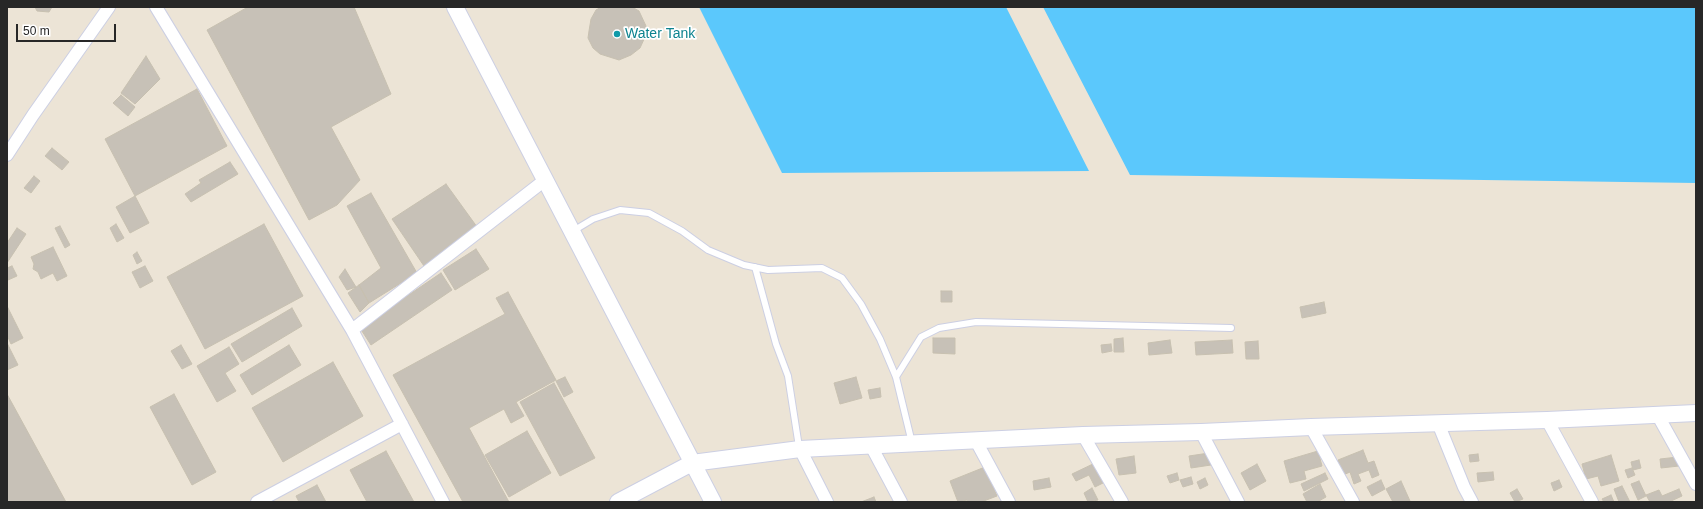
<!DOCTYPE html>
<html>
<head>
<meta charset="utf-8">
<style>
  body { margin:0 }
  #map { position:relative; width:1703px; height:509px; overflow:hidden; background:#ece4d6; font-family:Helvetica,sans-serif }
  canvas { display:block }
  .frame { position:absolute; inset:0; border:8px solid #272727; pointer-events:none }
  .scale { position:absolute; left:16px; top:24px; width:100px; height:18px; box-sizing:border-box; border:2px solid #272727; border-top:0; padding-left:5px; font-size:12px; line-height:14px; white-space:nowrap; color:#272727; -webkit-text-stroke:3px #fff; paint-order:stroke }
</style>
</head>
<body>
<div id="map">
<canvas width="1703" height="509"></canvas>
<div class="frame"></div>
<div class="scale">50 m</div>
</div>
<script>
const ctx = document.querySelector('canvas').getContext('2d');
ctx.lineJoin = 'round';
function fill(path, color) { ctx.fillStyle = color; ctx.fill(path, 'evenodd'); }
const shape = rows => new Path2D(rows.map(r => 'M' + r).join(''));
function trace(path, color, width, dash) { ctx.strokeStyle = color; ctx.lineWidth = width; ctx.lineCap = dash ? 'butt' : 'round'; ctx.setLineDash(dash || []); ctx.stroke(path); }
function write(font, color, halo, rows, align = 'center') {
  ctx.font = font + ' Helvetica,sans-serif'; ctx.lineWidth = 3.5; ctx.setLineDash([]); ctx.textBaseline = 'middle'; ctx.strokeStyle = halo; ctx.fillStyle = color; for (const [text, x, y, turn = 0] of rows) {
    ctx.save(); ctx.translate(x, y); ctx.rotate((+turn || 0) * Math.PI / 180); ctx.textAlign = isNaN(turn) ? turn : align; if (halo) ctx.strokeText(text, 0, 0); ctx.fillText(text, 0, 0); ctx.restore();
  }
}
const water = shape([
  [699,7,1006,7,1089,171,782,173],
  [1043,7,1696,7,1696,183,1130,175]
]);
const building = shape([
  [35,7,52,7,49,12,37,11,35,7],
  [248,7,354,7,391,94,331,127,360,180,337,205,309,220,207,30,248,7],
  [601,7,632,7,639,11,646,26,645,37,640,48,631,55,619,60,600,54,593,48,588,38,589,31,591,19,596,10,601,7],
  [146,56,160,79,135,104,121,93,146,56],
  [197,89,227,146,135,196,105,139,197,89],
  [121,95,135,107,128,116,113,103,121,95],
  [52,148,69,162,62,170,45,156,52,148],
  [230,162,238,174,191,202,185,194,201,183,199,180,230,162],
  [34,176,40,181,31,193,24,188,34,176],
  [446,184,480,231,424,266,392,219,446,184],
  [371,193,417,273,369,303,359,285,381,268,347,206,371,193],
  [135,196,149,223,130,233,116,207,135,196],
  [116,224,124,238,117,242,110,228,116,224],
  [264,224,303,296,205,349,167,277,264,224],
  [60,226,70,245,65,248,55,228,60,226],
  [17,228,26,234,7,263,7,243,17,228],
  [53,247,67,276,57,281,53,273,41,279,38,272,33,269,34,264,31,257,53,247],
  [476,249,489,269,455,290,443,270,476,249],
  [137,252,142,261,137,264,133,255,137,252],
  [12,266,17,276,8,280,7,268,12,266],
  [145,266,153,281,140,288,132,272,145,266],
  [345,269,356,287,347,290,339,277,345,269],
  [441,273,452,290,371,345,360,328,441,273],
  [359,285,369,303,360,312,348,293,359,285],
  [941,291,952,291,952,302,941,302,941,291],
  [508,292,556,380,516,402,524,416,511,423,504,409,469,428,509,502,463,502,393,375,505,314,496,298,508,292],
  [1324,302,1326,313,1302,318,1300,307,1324,302],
  [7,306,23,338,11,344,7,335,7,306],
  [292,308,302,326,242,362,231,344,292,308],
  [933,338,955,338,955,354,933,353,933,338],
  [1123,338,1124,352,1114,352,1114,339,1123,338],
  [1170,340,1172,353,1149,355,1148,343,1170,340],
  [1232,340,1233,353,1196,355,1195,342,1232,340],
  [1258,341,1259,359,1246,359,1245,342,1258,341],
  [7,343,18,365,7,370,7,343],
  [1111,344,1112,351,1102,353,1101,345,1111,344],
  [181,345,192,364,182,369,171,351,181,345],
  [289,345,301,365,252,395,240,375,289,345],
  [229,347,239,364,225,373,236,391,217,402,197,366,229,347],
  [333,362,363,416,283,462,252,408,333,362],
  [565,377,573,392,564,397,556,381,565,377],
  [856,377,862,398,840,404,834,383,856,377],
  [554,383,595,458,560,476,520,402,554,383],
  [880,388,881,397,870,399,868,390,880,388],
  [7,394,66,502,7,502,7,394],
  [174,394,216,472,192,485,150,407,174,394],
  [527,431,551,473,509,497,485,455,527,431],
  [1363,450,1368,463,1374,461,1379,475,1372,478,1369,470,1358,474,1361,481,1354,484,1350,472,1343,475,1338,460,1363,450],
  [386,451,414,502,367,502,350,470,386,451],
  [1318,451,1322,466,1304,471,1306,479,1290,483,1284,461,1318,451],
  [1209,453,1211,465,1191,468,1189,456,1209,453],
  [1478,454,1479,461,1470,462,1469,455,1478,454],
  [1611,455,1619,481,1601,486,1598,476,1586,479,1582,464,1611,455],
  [1134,456,1136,473,1119,475,1116,459,1134,456],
  [1678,457,1679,466,1661,468,1660,459,1678,457],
  [1639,460,1641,468,1633,470,1631,462,1639,460],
  [1095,463,1105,482,1095,487,1089,475,1076,481,1072,474,1095,463],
  [1257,464,1266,481,1250,490,1241,473,1257,464],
  [985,467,997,496,981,502,968,502,967,500,958,502,950,481,985,467],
  [1632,468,1635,475,1628,478,1625,470,1632,468],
  [1493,472,1494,480,1478,482,1477,473,1493,472],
  [1177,473,1179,480,1170,483,1167,476,1177,473],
  [1325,473,1328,479,1304,491,1301,484,1325,473],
  [1191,477,1193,484,1183,487,1180,480,1191,477],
  [1049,478,1051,487,1034,490,1033,481,1049,478],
  [1205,478,1208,485,1200,489,1197,482,1205,478],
  [1381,480,1385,489,1372,496,1367,487,1381,480],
  [1559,480,1562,487,1554,491,1551,483,1559,480],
  [1401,481,1410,501,1393,502,1386,489,1401,481],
  [1639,481,1646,496,1638,500,1631,484,1639,481],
  [1320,484,1326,497,1317,502,1307,502,1303,494,1320,484],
  [317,485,326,502,299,502,296,496,317,485],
  [1622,486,1630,502,1619,502,1614,489,1622,486],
  [1092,488,1098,500,1088,502,1084,493,1092,488],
  [1517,489,1523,499,1515,502,1510,493,1517,489],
  [1679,489,1682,496,1669,502,1650,502,1646,495,1659,490,1662,496,1679,489],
  [1611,495,1614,502,1604,502,1602,499,1611,495],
  [874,497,876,502,861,502,874,497]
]);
const service = shape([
  [573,231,593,219,620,210,649,213,682,231,708,250,744,265,768,270,822,268,842,278,861,304,880,339,896,377,912,443],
  [755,267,776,344,788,376,799,447],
  [896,377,921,337,939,328,976,322,1231,328]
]);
const minor = shape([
  [156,7,352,330,443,502],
  [7,155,33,115,109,7],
  [352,330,545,180],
  [1657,414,1696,484],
  [1547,420,1592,502],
  [1438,423,1464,487,1472,502],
  [1311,427,1353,502],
  [1201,432,1238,502],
  [1083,435,1122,502],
  [976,441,1009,502],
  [870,444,901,502],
  [800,449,827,502],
  [257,502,402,424]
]);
const tertiary = shape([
  [455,7,713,502],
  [618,502,692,463,800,449,1083,435,1201,432,1311,427,1547,420,1696,413]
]);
const markers = [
  [617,34,4,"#0f9aa8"]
];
const cultureNames = [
  ["Water Tank",625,34]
];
fill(water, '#5bc8fc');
fill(building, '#c7c1b7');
trace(building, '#c7c0b0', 1);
trace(service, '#cccfe3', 8);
trace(minor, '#cccfe3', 14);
trace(tertiary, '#cccfe3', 18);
trace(service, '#fff', 6);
trace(minor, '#fff', 12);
trace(tertiary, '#fff', 16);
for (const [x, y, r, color] of markers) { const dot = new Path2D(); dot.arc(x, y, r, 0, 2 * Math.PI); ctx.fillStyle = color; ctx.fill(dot); trace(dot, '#fff', 1.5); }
write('14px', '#0d838f', '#fff', cultureNames, 'left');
</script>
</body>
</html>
